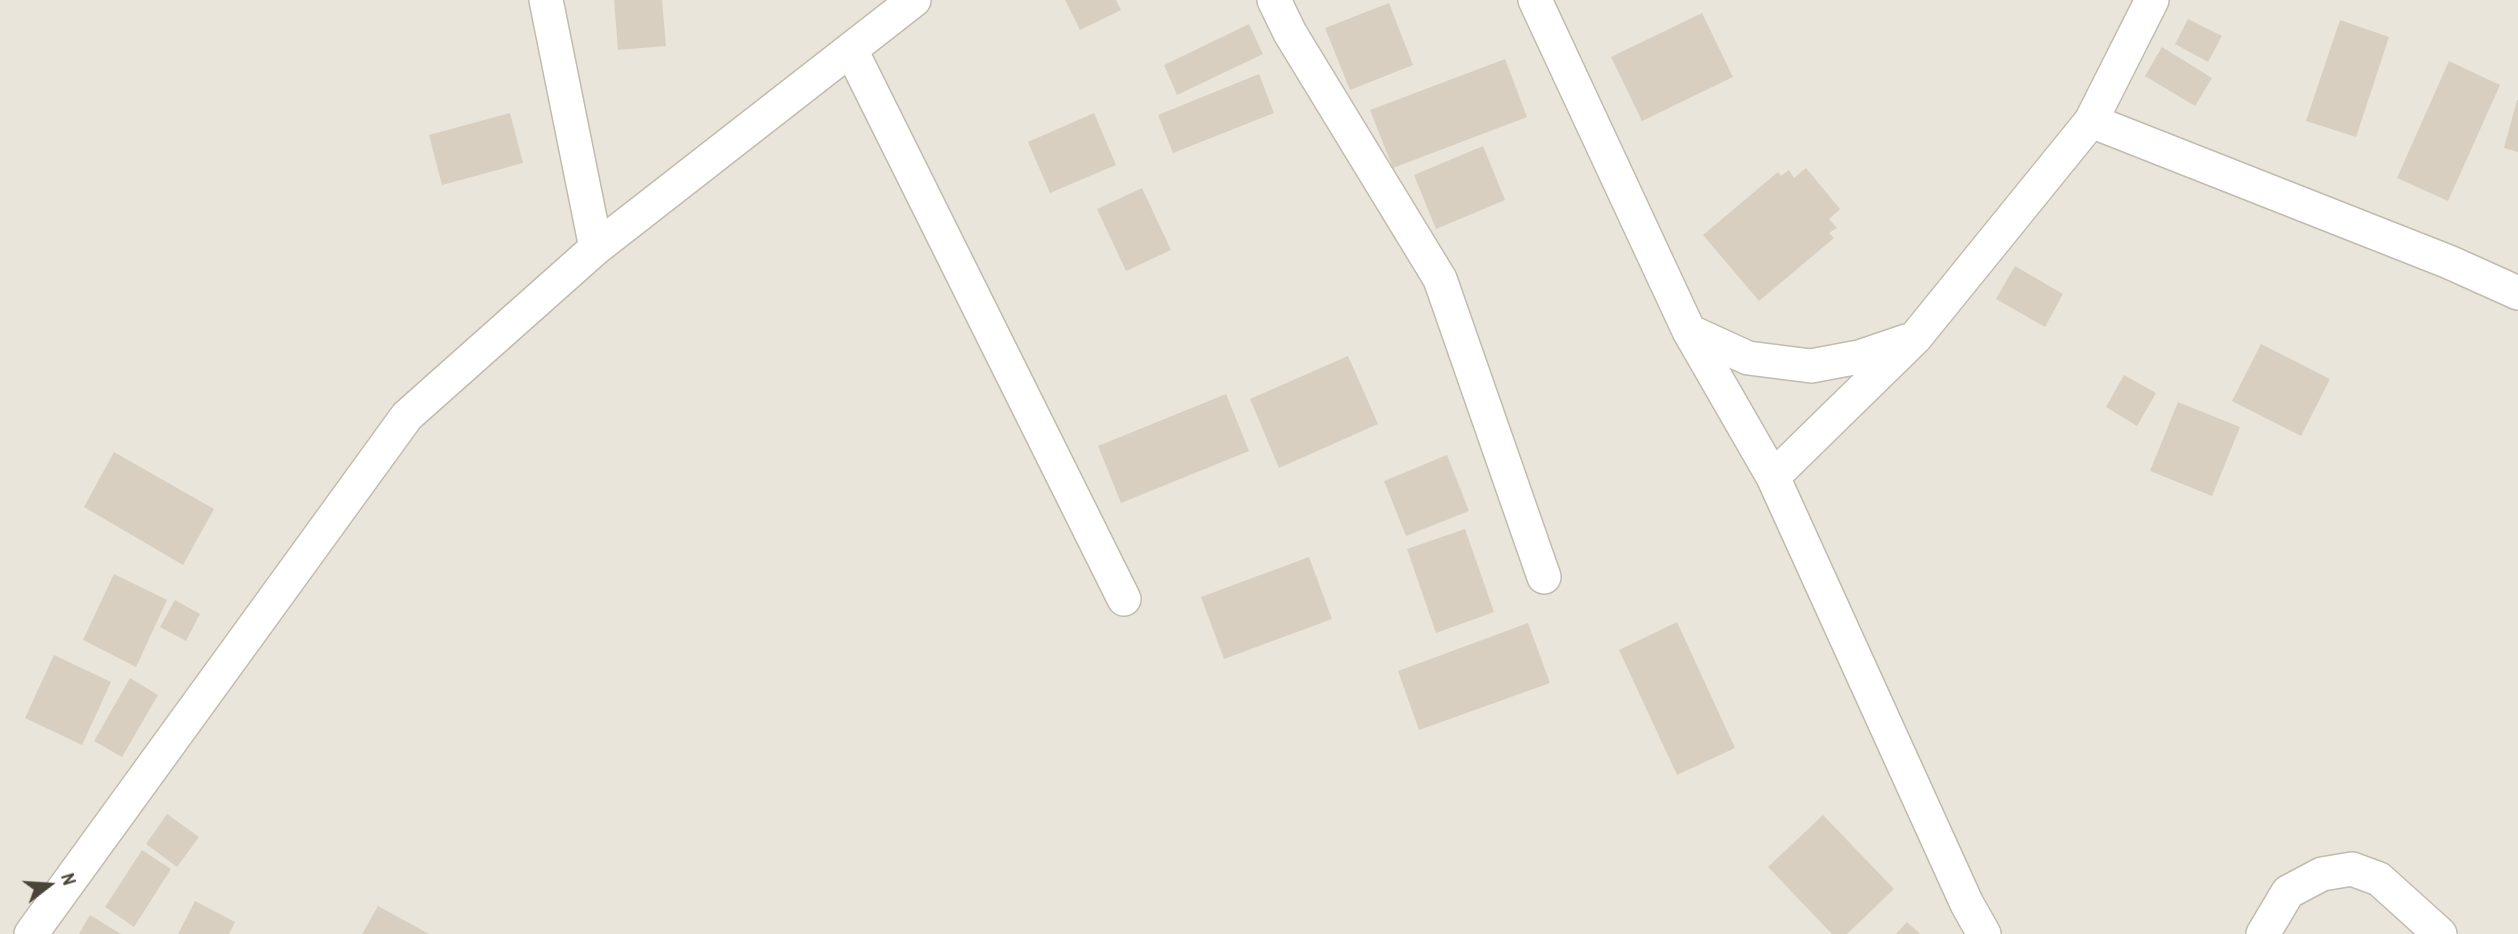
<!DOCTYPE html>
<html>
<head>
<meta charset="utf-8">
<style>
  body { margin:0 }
  #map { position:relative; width:2518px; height:934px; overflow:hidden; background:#f6f3ec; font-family:"Archivo Narrow",sans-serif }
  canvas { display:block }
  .north { position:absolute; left:14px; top:850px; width:70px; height:70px; -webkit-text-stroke:5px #fff; paint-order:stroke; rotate:73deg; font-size:19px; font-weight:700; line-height:28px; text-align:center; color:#4b4439 }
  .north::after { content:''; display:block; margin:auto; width:24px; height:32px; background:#4b4439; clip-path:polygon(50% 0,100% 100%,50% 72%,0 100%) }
</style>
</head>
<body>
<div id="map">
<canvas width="2518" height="934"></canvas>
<div class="north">N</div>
</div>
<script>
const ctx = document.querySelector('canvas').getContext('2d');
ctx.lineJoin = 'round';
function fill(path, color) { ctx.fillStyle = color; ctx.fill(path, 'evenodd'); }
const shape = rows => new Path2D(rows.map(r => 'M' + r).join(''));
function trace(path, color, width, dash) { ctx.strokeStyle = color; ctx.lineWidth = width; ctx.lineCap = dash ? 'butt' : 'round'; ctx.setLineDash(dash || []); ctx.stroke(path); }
const residential = shape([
  [0,0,2518,0,2518,934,0,934]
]);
const building = shape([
  [614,0,662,0,666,46,618,50],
  [1065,0,1116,0,1121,10,1080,30],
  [1389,3,1413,65,1350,90,1325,28],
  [1702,13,1733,77,1642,121,1611,57],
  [2188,19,2222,36,2208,62,2175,44],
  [2340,20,2389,37,2356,137,2306,121],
  [1249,24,1263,54,1177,95,1164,65],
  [2162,47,2212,78,2195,106,2145,76],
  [1505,59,1527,117,1393,168,1370,110],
  [2449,61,2500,85,2448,201,2397,178],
  [1259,74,1274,113,1173,153,1158,115],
  [2517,100,2518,100,2518,152,2504,148],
  [510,113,523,163,442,185,429,135],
  [1094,113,1116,165,1050,193,1028,142],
  [1483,146,1505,200,1436,229,1414,175],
  [1806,168,1840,209,1829,219,1837,228,1829,233,1834,238,1759,301,1703,235,1778,172,1781,176,1789,170,1794,178],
  [1142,188,1171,250,1126,271,1097,209],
  [2015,266,2063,294,2045,327,1996,299],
  [2261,344,2330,379,2301,436,2232,401],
  [1348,356,1378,424,1279,468,1250,399],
  [2124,375,2156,393,2137,426,2106,407],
  [1226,394,1249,451,1121,503,1098,446],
  [2178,402,2240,427,2212,496,2150,471],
  [114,452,214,509,183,565,84,507],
  [1447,455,1469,511,1406,536,1384,481],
  [1465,529,1494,612,1436,633,1407,549],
  [1309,557,1332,619,1224,659,1201,597],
  [114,574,167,600,136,667,83,640],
  [175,600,200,614,186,641,160,627],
  [1677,622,1735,748,1677,775,1619,650],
  [1528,623,1550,683,1419,730,1398,671],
  [54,655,111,682,82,745,25,718],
  [130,678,158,695,122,757,94,741],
  [167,814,199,837,177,867,146,844],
  [1823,815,1894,889,1847,934,1832,934,1768,867],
  [142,850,171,869,134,927,105,907],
  [195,901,235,922,229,934,178,934],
  [378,906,429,934,362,934],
  [90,915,121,934,79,934],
  [1907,922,1920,934,1896,934]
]);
const minor = shape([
  [546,0,596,248],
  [1274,0,1290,33,1440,279,1544,577],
  [1535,0,1689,331,1773,477,1967,904,1984,934],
  [851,50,1124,599],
  [2091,121,2449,262,2518,293],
  [1689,331,1748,358,1811,366,1859,357,1906,341],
  [1773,477,1915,338,2091,121,2152,0],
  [31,934,407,416,596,248,914,0],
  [2263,934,2288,892,2322,874,2352,869,2379,879,2440,934]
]);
fill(residential, '#eae5da');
fill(building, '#d8cfc1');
trace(minor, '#c2bbae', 36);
trace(minor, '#fff', 33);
</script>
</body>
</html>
